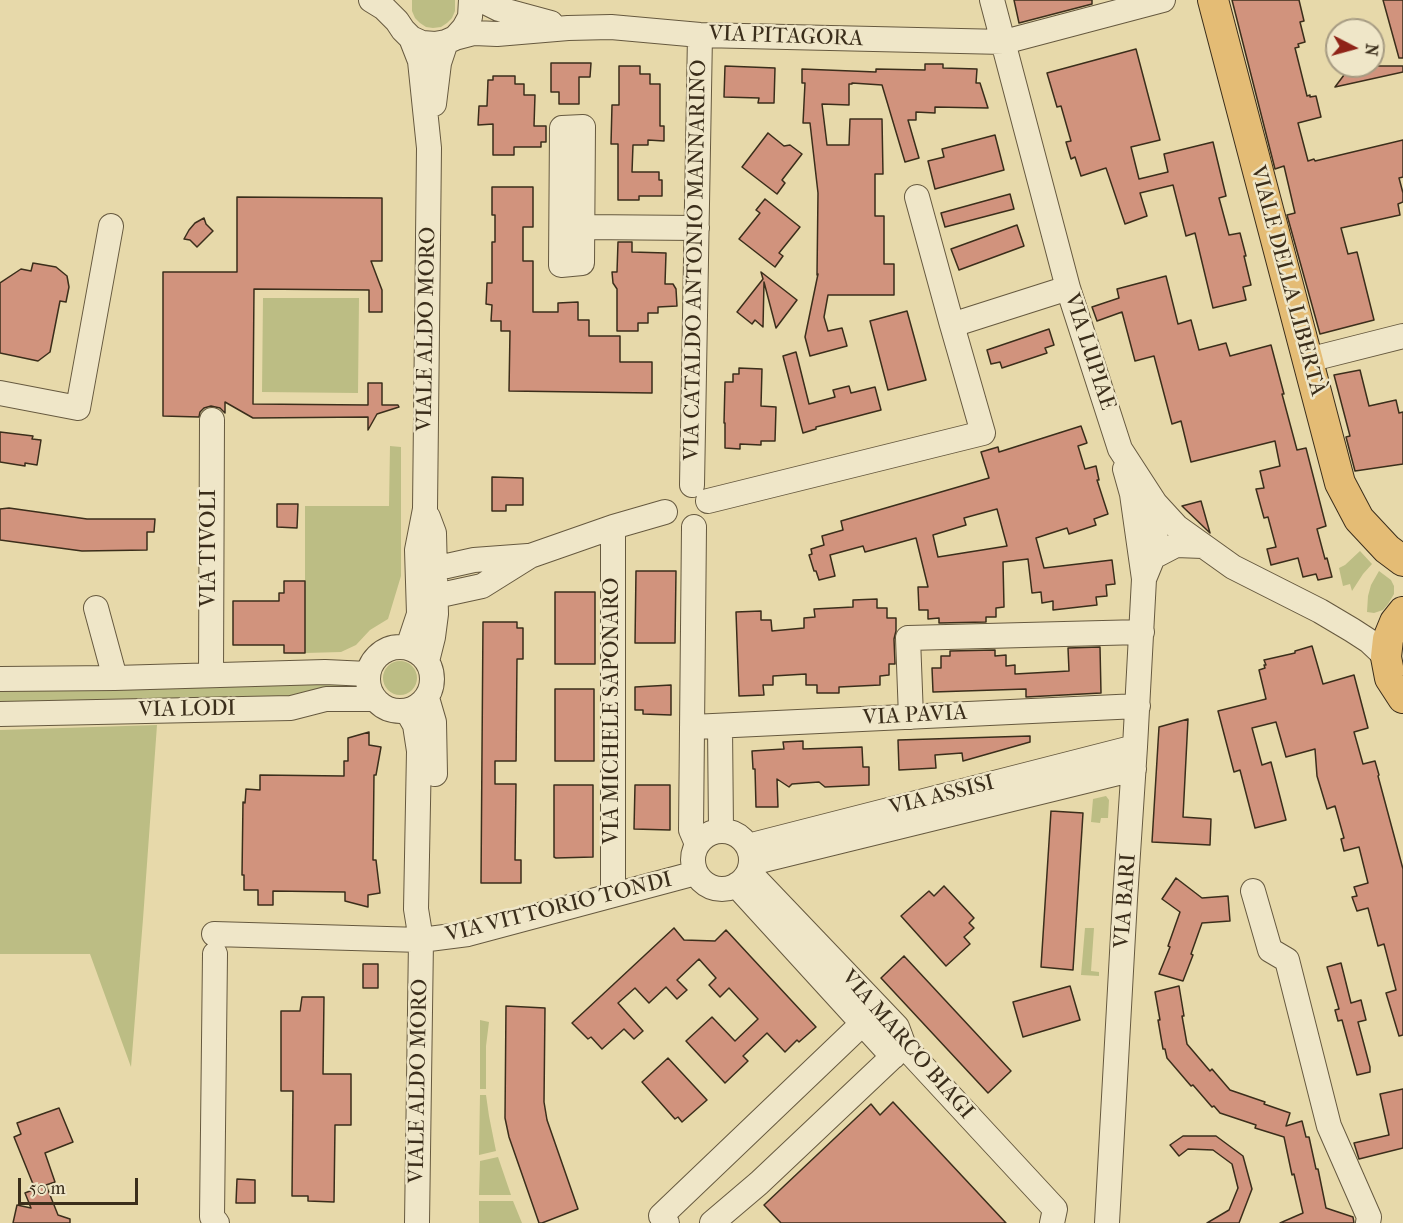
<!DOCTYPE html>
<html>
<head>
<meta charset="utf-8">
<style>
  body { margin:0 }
  #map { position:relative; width:1403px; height:1223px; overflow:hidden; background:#e7d9aa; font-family:"IM FELL French Canon",serif }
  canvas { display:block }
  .north { position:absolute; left:1325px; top:18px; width:60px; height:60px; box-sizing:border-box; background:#efe6c8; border:2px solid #a79c83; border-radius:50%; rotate:96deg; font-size:16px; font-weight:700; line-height:24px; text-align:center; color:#3b2e1b }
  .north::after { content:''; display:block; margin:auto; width:21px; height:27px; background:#8f2418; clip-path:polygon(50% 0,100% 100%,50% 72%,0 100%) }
  .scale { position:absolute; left:18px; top:1178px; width:120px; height:27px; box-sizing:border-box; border:3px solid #3b2e1b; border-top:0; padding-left:8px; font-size:18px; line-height:21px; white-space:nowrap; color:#3b2e1b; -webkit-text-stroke:4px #efe6c8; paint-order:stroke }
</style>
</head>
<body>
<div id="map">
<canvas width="1403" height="1223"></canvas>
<div class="north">N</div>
<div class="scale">50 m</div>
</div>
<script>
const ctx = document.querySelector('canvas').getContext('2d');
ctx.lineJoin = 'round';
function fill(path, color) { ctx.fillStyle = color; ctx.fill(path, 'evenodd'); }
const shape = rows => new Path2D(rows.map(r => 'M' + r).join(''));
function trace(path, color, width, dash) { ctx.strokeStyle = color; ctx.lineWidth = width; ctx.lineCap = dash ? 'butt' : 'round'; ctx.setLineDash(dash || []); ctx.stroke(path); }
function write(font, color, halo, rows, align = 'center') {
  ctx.font = font + ' "IM FELL French Canon",serif'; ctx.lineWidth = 5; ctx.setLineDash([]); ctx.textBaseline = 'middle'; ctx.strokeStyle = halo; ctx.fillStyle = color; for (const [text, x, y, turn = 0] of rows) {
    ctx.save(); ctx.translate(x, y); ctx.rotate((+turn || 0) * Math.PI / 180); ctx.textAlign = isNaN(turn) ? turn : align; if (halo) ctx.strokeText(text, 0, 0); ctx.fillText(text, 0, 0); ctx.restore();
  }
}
const green = shape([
  [412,0,455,0,455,11,452,18,447,23,441,27,433,28,426,27,420,23,415,18,412,11],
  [263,298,359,298,358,393,262,392],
  [390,446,401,447,401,576,388,619,370,630,356,645,341,652,305,653,305,506,389,506],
  [1360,551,1372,564,1363,574,1352,591,1350,584,1343,586,1339,568,1345,565],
  [1379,571,1391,580,1394,586,1394,594,1388,604,1383,610,1374,613,1367,612,1368,596,1371,585],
  '383 678a17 17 0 1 1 34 0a17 17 0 1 1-34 0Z',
  [357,683,359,691,301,698,0,705,0,690],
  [157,725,143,919,131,1067,90,954,0,954,0,730],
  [1106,796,1109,800,1108,818,1101,818,1100,823,1091,822,1093,799],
  [1085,928,1094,928,1091,971,1099,972,1099,976,1081,975],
  [480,1020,489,1022,486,1046,486,1089,480,1089],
  [480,1095,486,1095,489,1116,496,1151,479,1155],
  [498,1157,511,1195,479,1195,480,1161],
  [479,1201,513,1201,522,1223,479,1223]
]);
const building = shape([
  [1014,0,1092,0,1092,4,1019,23,1014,0],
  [1232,0,1299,0,1304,21,1300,22,1305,42,1298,44,1299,47,1295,48,1307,96,1310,95,1310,97,1316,96,1321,117,1298,123,1308,161,1314,159,1315,161,1403,140,1403,177,1399,178,1403,193,1403,202,1398,204,1400,215,1341,228,1348,254,1357,252,1374,320,1320,334,1287,215,1295,213,1284,166,1275,169,1232,0],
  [1383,0,1403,0,1403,58,1399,58,1383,0],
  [1136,49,1160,140,1131,147,1139,179,1168,172,1164,154,1213,142,1226,196,1219,198,1229,235,1240,233,1246,256,1244,256,1251,285,1243,287,1246,300,1213,308,1195,233,1186,236,1173,185,1140,193,1147,216,1125,224,1106,168,1081,176,1075,157,1071,159,1066,142,1071,141,1061,106,1057,107,1047,73,1136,49],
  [551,63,591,63,590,77,579,77,579,104,559,104,559,92,551,92,551,63],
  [925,64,943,64,943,68,977,69,976,83,980,83,988,108,935,107,935,113,916,112,916,120,908,120,919,158,905,162,882,85,852,83,852,84,849,84,849,105,822,104,827,145,849,145,850,119,882,119,883,174,875,174,875,216,884,216,884,264,894,264,894,295,828,295,824,317,828,331,842,328,847,346,810,356,805,337,818,274,817,275,818,193,810,123,803,123,805,83,802,83,802,69,876,72,876,69,925,70,925,64],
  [619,66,640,66,640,74,650,74,650,84,660,84,660,126,664,126,664,141,648,140,648,145,633,145,632,172,659,172,659,180,662,180,662,196,639,196,639,200,618,200,618,144,611,144,612,105,619,105,619,66],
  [725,66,775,68,774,103,758,103,759,98,724,97,725,66],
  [1341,66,1403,66,1403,72,1335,87,1344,75,1341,66],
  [493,76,515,76,515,84,524,84,524,95,535,95,534,126,546,126,546,142,541,142,541,147,514,147,514,155,493,155,493,124,478,125,479,106,487,106,488,80,493,80,493,76],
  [768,133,784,146,790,145,802,154,782,180,785,183,777,194,742,167,768,133],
  [995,135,1004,170,935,189,928,161,944,157,942,149,995,135],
  [492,187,533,187,533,227,523,227,523,261,533,261,533,312,558,312,558,303,578,302,578,320,589,320,589,336,620,336,620,362,652,362,652,393,509,391,510,331,501,331,501,321,491,321,492,305,486,304,487,283,492,283,492,242,495,242,495,215,492,215,492,187],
  [1010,194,1014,209,945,227,941,213,1010,194],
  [237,197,382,198,382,261,371,261,382,290,382,312,369,312,369,290,254,289,253,404,368,405,368,383,382,383,382,405,398,405,399,407,377,414,368,430,368,417,253,418,225,402,225,413,220,408,211,406,204,408,200,412,199,417,163,416,163,272,237,272,237,197],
  [765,199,800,227,779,253,783,256,775,267,739,239,760,213,756,210,765,199],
  [204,218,206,224,213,231,197,247,190,240,184,239,189,230,195,223,204,218],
  [1017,225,1024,246,959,270,951,249,1017,225],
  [618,242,632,242,632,252,666,253,665,284,673,284,676,289,677,306,658,307,658,313,648,313,648,323,638,323,638,331,617,331,617,289,613,283,612,272,617,272,618,242],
  [33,263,56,267,67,276,69,287,66,302,60,301,50,352,38,361,0,353,0,283,21,269,31,271,33,263],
  [761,272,797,300,776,328,764,282,763,327,755,320,752,324,737,312,763,279,761,272],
  [1166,276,1178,324,1191,320,1199,350,1226,343,1230,356,1271,345,1284,394,1282,394,1297,450,1306,448,1326,526,1317,529,1325,559,1327,558,1332,577,1318,580,1316,574,1303,577,1298,558,1271,565,1267,549,1276,547,1268,517,1264,518,1256,489,1264,488,1260,471,1280,466,1275,441,1191,462,1181,421,1172,424,1154,356,1135,361,1122,312,1097,321,1092,307,1119,298,1117,289,1166,276],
  [907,311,926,380,888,390,870,321,907,311],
  [1049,329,1054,345,1045,348,1047,353,1002,368,1000,362,991,364,987,350,1049,329],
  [796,352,809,404,835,397,833,390,849,386,851,393,875,387,881,410,816,427,816,429,803,433,783,356,796,352],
  [739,368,762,369,761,406,776,407,775,441,761,441,761,445,740,444,740,449,725,448,725,423,724,423,725,382,733,382,733,374,739,374,739,368],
  [1360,370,1369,406,1396,400,1399,413,1403,412,1403,464,1355,471,1346,437,1350,436,1334,375,1360,370],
  [1081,426,1087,443,1078,446,1085,469,1096,466,1099,480,1097,480,1108,514,1094,519,1096,525,1069,534,1067,528,1036,538,1044,568,1112,560,1115,584,1106,585,1107,596,1096,597,1097,605,1053,610,1053,601,1042,603,1041,592,1032,593,1028,559,1003,562,1004,607,996,608,996,617,986,617,986,622,939,623,939,618,928,619,928,610,919,610,918,587,928,587,916,538,865,552,863,546,830,555,835,576,819,580,816,571,814,571,809,555,812,554,811,549,824,545,822,536,843,530,841,521,989,478,981,452,998,447,999,452,1081,426],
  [997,509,1007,546,938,557,933,535,966,525,964,518,997,509],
  [0,432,33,436,32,439,41,440,37,465,25,463,25,466,0,462,0,432],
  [492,477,523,478,523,505,506,505,506,511,492,511,492,477],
  [1201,501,1210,533,1182,506,1201,501],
  [277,504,298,504,297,528,277,527,277,504],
  [9,508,87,519,155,519,154,532,147,532,147,550,82,551,0,540,0,509,9,508],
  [636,571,676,571,675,643,635,643,636,571],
  [284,581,305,581,305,653,284,653,284,645,233,645,233,601,279,601,279,593,284,593,284,581],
  [555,592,595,592,595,664,555,664,555,592],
  [877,599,877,608,887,608,887,618,896,618,896,631,894,639,895,664,889,664,889,675,880,676,880,685,839,687,839,693,817,693,817,685,806,685,806,674,773,676,773,685,763,685,764,695,739,696,736,612,761,611,761,620,771,620,772,631,804,628,804,618,815,617,814,609,853,607,853,600,877,599],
  [483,622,517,622,517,628,523,628,523,659,517,659,516,761,495,761,495,784,516,784,515,860,521,860,521,883,481,883,483,622],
  [1312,646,1323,684,1354,675,1368,728,1354,732,1363,764,1375,761,1379,775,1378,776,1403,869,1403,1035,1399,1036,1386,993,1396,990,1384,944,1378,946,1368,908,1357,911,1352,897,1357,896,1354,887,1368,883,1359,847,1344,851,1341,839,1344,838,1335,806,1327,809,1317,776,1315,749,1286,757,1276,722,1252,728,1262,765,1271,762,1286,820,1255,828,1240,770,1234,772,1218,711,1266,699,1259,670,1265,668,1264,665,1266,665,1264,660,1295,653,1295,651,1312,646],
  [1100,647,1101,693,1026,697,1026,689,933,692,932,668,941,668,941,656,950,656,950,651,995,650,995,656,1006,655,1006,666,1015,665,1015,674,1069,671,1068,648,1100,647],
  [671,685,671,715,643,714,643,710,635,710,635,687,671,685],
  [555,689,594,689,594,761,555,761,555,689],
  [1188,719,1183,817,1211,819,1210,845,1152,842,1159,727,1188,719],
  [369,732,369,745,381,747,376,775,374,775,373,860,376,860,380,893,368,895,368,907,345,901,345,892,273,891,273,905,258,905,258,890,244,890,244,875,242,875,243,802,245,803,246,789,260,790,260,775,344,776,344,761,348,761,348,738,369,732],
  [1030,736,1030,742,963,761,962,753,935,755,936,768,899,770,898,740,1030,736],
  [803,741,803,749,862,747,863,767,869,767,869,785,825,787,819,782,792,784,789,787,777,779,778,807,756,807,755,769,753,769,752,751,784,749,783,742,803,741],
  [554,785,593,785,593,857,556,858,554,857,554,785],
  [635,785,670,785,670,830,634,829,635,785],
  [1051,811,1083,813,1073,970,1041,967,1051,811],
  [1176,878,1202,898,1228,896,1230,921,1202,923,1191,954,1193,955,1183,981,1159,974,1170,947,1168,946,1180,912,1162,899,1176,878],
  [944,886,974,918,969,923,974,928,964,937,970,944,946,966,901,916,929,891,934,896,944,886],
  [674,928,684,940,715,941,726,930,816,1027,799,1042,797,1040,785,1052,767,1033,743,1056,748,1061,725,1083,686,1041,712,1017,735,1041,758,1019,729,988,720,997,709,985,716,978,699,959,677,980,687,990,677,999,666,987,649,1003,635,988,618,1003,643,1031,634,1039,624,1029,602,1049,591,1037,588,1039,572,1023,674,928],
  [904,956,1011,1071,988,1093,881,978,904,956],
  [1341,963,1351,1003,1361,1000,1366,1020,1358,1022,1370,1067,1370,1072,1357,1075,1342,1020,1338,1021,1335,1010,1339,1009,1327,967,1341,963],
  [363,964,378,964,378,988,363,988,363,964],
  [1070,986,1080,1020,1023,1037,1013,1002,1070,986],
  [1179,986,1184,1016,1182,1016,1187,1044,1210,1071,1212,1069,1230,1090,1265,1102,1264,1104,1290,1113,1286,1126,1302,1121,1306,1137,1309,1137,1316,1169,1318,1169,1326,1208,1353,1217,1354,1223,1280,1223,1303,1213,1294,1174,1292,1175,1284,1137,1255,1128,1256,1125,1220,1113,1214,1106,1212,1107,1193,1085,1191,1086,1167,1058,1165,1049,1163,1049,1158,1020,1160,1020,1155,992,1179,986],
  [302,997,324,997,323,1074,351,1074,351,1125,335,1125,334,1202,308,1201,308,1196,292,1196,293,1091,281,1091,281,1011,300,1011,302,997],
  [506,1006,545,1008,544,1102,547,1120,578,1209,542,1223,539,1223,509,1137,505,1118,506,1006],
  [668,1058,707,1100,682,1122,678,1117,675,1119,642,1082,668,1058],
  [1403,1089,1403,1148,1359,1159,1354,1143,1389,1135,1380,1094,1403,1089],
  [893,1102,1006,1223,781,1223,764,1205,871,1104,880,1115,893,1102],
  [59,1108,73,1142,45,1153,55,1182,46,1185,58,1215,70,1219,70,1223,13,1223,17,1205,31,1208,25,1193,35,1189,14,1137,21,1134,17,1123,59,1108],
  [1183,1136,1216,1136,1243,1156,1252,1189,1239,1223,1207,1223,1229,1210,1238,1188,1232,1164,1213,1150,1188,1149,1179,1156,1170,1145,1183,1136],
  [237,1179,255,1180,255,1203,236,1203,237,1179]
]);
const minor = shape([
  [371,0,384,8,397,21,403,30,411,38,422,43,435,44,446,42,455,38,464,28,470,17,471,0],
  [481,0,499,9,551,23],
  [992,0,1068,288,1120,449,1155,503,1177,527,1233,567,1320,611,1352,630,1369,641,1386,657],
  [455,38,474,33,497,34,568,28,611,27,700,35,1004,42,1163,0],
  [434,104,439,63,446,42],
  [583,127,582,263,561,265,562,128,583,127],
  [917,197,952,325],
  [583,227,697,228],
  [1308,360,1403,336],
  [0,393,78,408,111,226],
  [692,485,700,35],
  [708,501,983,433,952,325,1068,288],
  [694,527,691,830,697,844],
  [1153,557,1156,530,1155,503],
  [436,567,447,566,474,560,528,556],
  [1144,579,1153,557,1176,545,1203,546],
  [436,596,482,586,530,556,613,527,665,512],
  [96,608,115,678],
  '368 679a32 32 0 1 1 64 0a32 32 0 1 1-64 0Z',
  [408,647,419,614,417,550,425,509,429,148,420,61,411,38],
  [427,661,433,637,436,614,434,533,428,517],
  [211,675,212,420],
  [0,679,115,678,325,672,368,674],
  [427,698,434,722,435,774],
  [407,711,415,725,419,751,416,909,421,940,417,1223],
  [0,714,291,708,326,699,374,699],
  [911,717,908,638,1142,632],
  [720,726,721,830],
  [692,727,1138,706],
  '693 860a29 29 0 1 1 58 0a29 29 0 1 1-58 0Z',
  [748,846,1135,747],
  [751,863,1134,769],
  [749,872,897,1027,904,1046,1055,1209,1052,1223],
  [736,885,893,1057],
  [1253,891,1270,950,1287,960,1329,1126,1369,1217,1368,1223],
  [613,895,613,527],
  [214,934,421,940,468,934,696,873],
  [215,954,212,1217,217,1223],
  [667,1223,661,1216,863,1023],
  [712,1223,759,1183,904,1046],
  [1107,1223,1125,899,1135,747,1144,579,1132,494,1125,469]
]);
const major = shape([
  [1213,0,1340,483,1359,519,1387,549,1403,561],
  [1403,612,1395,622,1388,639,1386,657,1390,678,1403,698]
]);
const streetNames = [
  ["VIA PITAGORA",786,37,2],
  ["VIA CATALDO ANTONIO MANNARINO",696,260,-89],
  ["VIALE DELLA LIBERTÀ",1287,281,75],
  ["VIALE ALDO MORO",427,329,-89],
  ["VIA LUPIAE",1089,352,72],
  ["VIA TIVOLI",210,548,-90],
  ["VIA LODI",187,710,-1],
  ["VIA MICHELE SAPONARO",613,711,-90],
  ["VIA PAVIA",915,716,-3],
  ["VIA ASSISI",942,796,-14],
  ["VIA BARI",1126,901,-86],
  ["VIA VITTORIO TONDI",559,908,-14],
  ["VIA MARCO BIAGI",907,1045,49],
  ["VIALE ALDO MORO",419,1081,-89]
];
fill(green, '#bcbd84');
fill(building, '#d1937d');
trace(building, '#3b2e1b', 1.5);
trace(minor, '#66593f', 26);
trace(major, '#3b2e1b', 32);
trace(minor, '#efe6c8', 24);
trace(major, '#e4bc75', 30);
write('22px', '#3b2e1b', '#efe6c8', streetNames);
</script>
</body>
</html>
